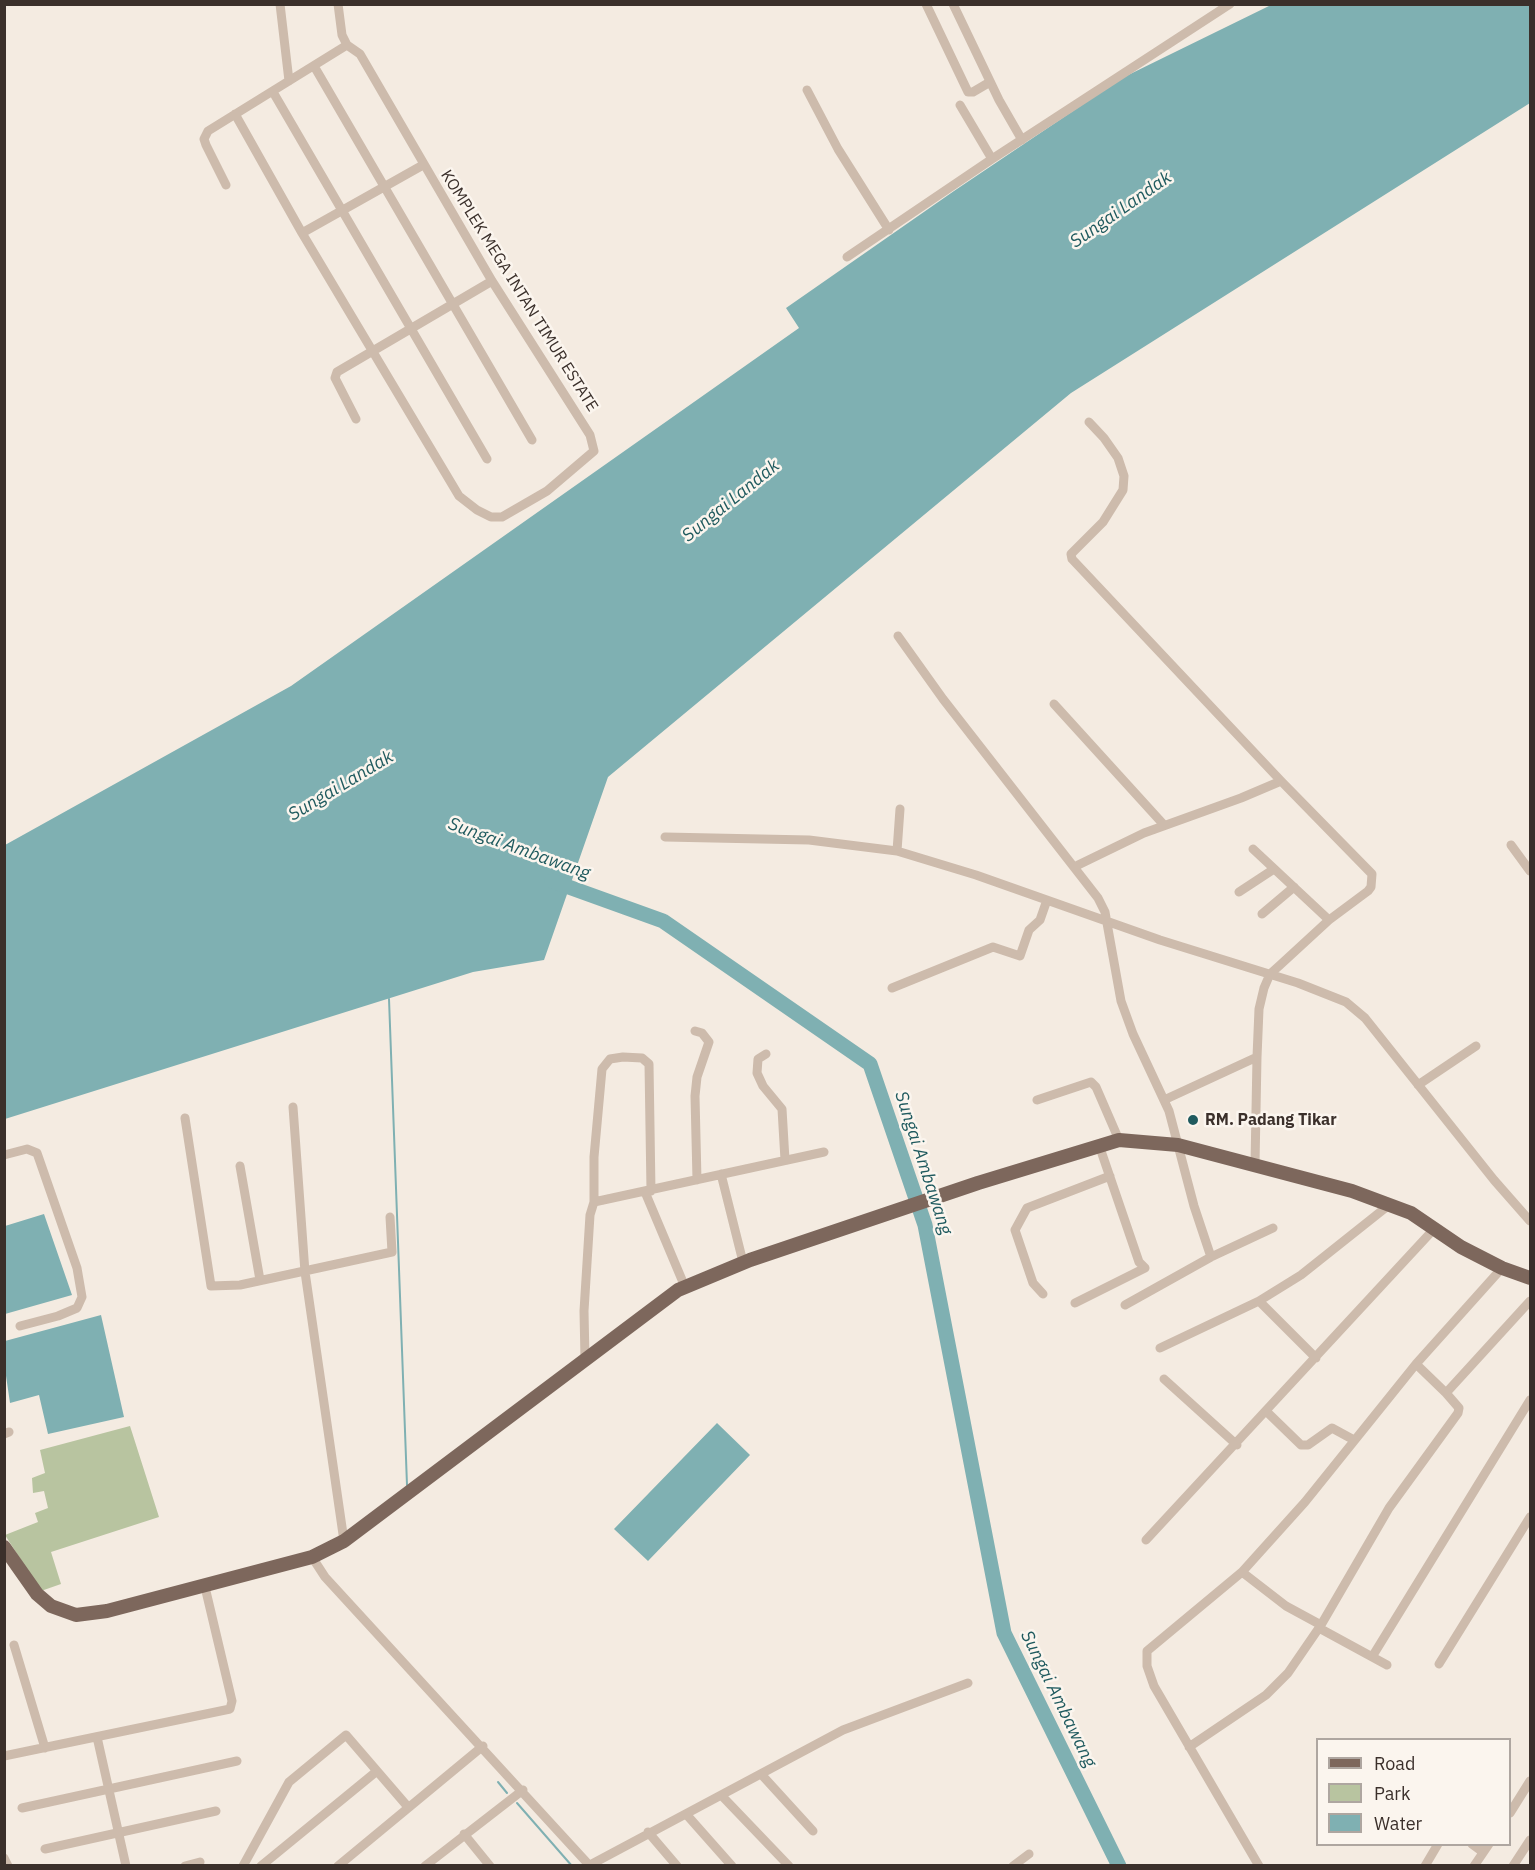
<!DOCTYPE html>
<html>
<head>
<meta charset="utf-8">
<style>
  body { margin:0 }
  #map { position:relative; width:1535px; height:1870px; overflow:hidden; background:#f4ebe1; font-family:"IBM Plex Sans",sans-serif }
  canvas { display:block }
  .frame { position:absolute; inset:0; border:6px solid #3b302b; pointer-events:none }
  .legend { position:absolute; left:1316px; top:1738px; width:195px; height:108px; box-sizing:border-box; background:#fbf5ee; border:2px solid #aea6a0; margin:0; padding:8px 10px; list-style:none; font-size:18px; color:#3b302b }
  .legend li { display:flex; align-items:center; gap:12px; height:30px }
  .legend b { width:30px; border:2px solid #aea6a0 }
</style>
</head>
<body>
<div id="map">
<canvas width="1535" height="1870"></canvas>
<div class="frame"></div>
<ul class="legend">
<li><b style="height:8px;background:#7d675c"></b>Road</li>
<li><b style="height:16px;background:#b8c4a0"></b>Park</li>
<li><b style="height:16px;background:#7fb0b2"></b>Water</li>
</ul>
</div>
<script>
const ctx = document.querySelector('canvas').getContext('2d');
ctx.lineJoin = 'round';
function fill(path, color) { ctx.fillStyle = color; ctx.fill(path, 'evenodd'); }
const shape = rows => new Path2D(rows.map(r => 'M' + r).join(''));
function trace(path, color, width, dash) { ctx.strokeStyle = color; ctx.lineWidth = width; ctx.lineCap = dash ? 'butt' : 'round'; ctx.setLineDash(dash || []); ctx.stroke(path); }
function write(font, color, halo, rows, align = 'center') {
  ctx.font = font + ' "IBM Plex Sans",sans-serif'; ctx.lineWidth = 5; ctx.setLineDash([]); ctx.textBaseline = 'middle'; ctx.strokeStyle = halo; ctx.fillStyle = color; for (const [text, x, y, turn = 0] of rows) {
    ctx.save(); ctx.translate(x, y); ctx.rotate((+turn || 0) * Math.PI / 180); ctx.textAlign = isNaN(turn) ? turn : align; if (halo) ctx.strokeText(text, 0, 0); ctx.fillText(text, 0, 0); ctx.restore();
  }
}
const green = shape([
  [130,1426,159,1517,51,1552,61,1584,41,1591,5,1535,38,1522,35,1513,48,1508,44,1491,33,1493,32,1478,45,1473,40,1450]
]);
const water = shape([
  [1271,5,1530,5,1530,103,1071,393,608,777,544,960,473,972,5,1119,5,845,291,686,799,328,786,308,954,191,1122,78],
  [44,1214,72,1295,5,1314,5,1226],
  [101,1315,124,1417,48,1434,39,1395,10,1403,5,1369,5,1341],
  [717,1423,750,1455,648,1561,614,1529]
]);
const stream = shape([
  [389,999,407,1485],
  [498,1782,507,1793],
  [517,1803,572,1866]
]);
const river = shape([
  [552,881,663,921,870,1064,925,1225,1004,1633,1119,1866]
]);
const street = shape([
  [280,4,289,81],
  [338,4,342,35,347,45],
  [926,4,968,92,973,92,990,82],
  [953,4,999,100,1022,140],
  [314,66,532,440],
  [807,90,838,149,889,230],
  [273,92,487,459],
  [960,105,992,159],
  [235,114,302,233,459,496,477,510,491,517,502,517,547,491,594,451,590,435,492,281,360,54,347,45],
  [226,185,206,145,204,139,208,131,347,45],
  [302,233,423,165],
  [847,257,992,159,1230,4],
  [356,419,335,378,337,372,492,281],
  [1089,422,1104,438,1118,458,1124,476,1123,490,1103,522,1071,554,1072,559,1281,781,1372,874,1371,887,1368,891,1329,920,1279,966,1270,974,1264,988,1259,1009,1257,1057,1255,1164],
  [898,636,943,699,1098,898,1105,912,1121,1001,1133,1034,1169,1111,1194,1206,1211,1257,1125,1305],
  [1054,704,1164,825],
  [665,837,809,840,897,851,976,875,1160,940,1298,983,1346,1002,1365,1018,1494,1180,1530,1221],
  [1511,845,1530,871],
  [1253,849,1329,920],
  [897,851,900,809],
  [1074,867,1144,833,1241,798,1281,781],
  [1239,892,1274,869],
  [1262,914,1294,887],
  [892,988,993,947,1020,956,1029,930,1040,920,1047,900],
  [695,1031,702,1033,709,1042,697,1077,695,1096,697,1180],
  [766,1054,758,1059,757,1073,763,1086,782,1109,785,1160],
  [1418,1085,1476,1046],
  [1037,1100,1091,1082,1096,1087,1119,1140],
  [1164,1100,1257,1057],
  [293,1107,305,1272,344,1541],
  [185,1118,211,1286,240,1285,392,1252,390,1217],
  [4,1155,27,1149,37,1153,77,1268,82,1297,77,1308,58,1316,20,1326],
  [240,1166,260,1280],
  [721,1174,743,1262],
  [645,1192,685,1287],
  [594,1202,594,1157,602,1069,610,1059,623,1057,642,1058,649,1064,651,1191],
  [1211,1257,1273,1228],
  [1043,1294,1033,1283,1015,1230,1027,1208,1110,1176],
  [1075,1303,1145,1268,1139,1262,1099,1145],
  [1160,1348,1259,1301],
  [1316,1358,1259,1301,1301,1275,1389,1205],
  [585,1359,584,1311,590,1215,594,1202,824,1152],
  [1164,1379,1237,1445],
  [1446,1393,1530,1301],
  [1267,1412,1301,1445,1308,1445,1332,1428,1354,1440],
  [4,1434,9,1432],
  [1146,1540,1434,1229],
  [312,1557,325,1577,590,1866],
  [1242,1572,1286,1606,1321,1625],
  [1319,1628,1387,1665],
  [14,1645,45,1748],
  [1372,1657,1530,1400],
  [1439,1664,1530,1517],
  [97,1737,126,1866],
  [1189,1747,1266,1695,1288,1673,1321,1625,1389,1508,1458,1413,1459,1408,1446,1393,1416,1364],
  [4,1756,230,1709,232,1701,205,1587],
  [761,1774,813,1831],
  [722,1796,789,1866],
  [22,1808,237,1761],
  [1510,1813,1530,1781],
  [686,1814,732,1866],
  [648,1832,677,1866],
  [464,1834,490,1866],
  [1472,1844,1483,1852],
  [45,1849,216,1811],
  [4,1858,8,1866],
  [590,1865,843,1730,968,1683],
  [185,1866,200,1862],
  [243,1866,289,1782,346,1735,408,1807],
  [261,1866,377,1771],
  [338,1866,483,1746],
  [425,1866,523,1790],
  [1013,1866,1029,1854],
  [1259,1866,1154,1686,1147,1666,1147,1651,1242,1572,1305,1502,1416,1364,1502,1268],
  [1425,1866,1438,1844],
  [1474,1866,1489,1844],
  [1513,1866,1530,1840]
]);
const primary = shape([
  [4,1547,37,1594,51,1606,76,1615,107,1611,312,1557,344,1541,678,1290,750,1260,978,1183,1119,1140,1178,1145,1352,1191,1411,1213,1461,1247,1502,1268,1530,1278]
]);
const markers = [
  [1193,1120,6,"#1f5a5e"]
];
const streetNames = [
  ["KOMPLEK MEGA INTAN TIMUR ESTATE",519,291,58]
];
const poiNames = [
  ["RM. Padang Tikar",1205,1120]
];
const waterNames = [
  ["Sungai Landak",1121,210,-35],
  ["Sungai Landak",731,501,-39],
  ["Sungai Landak",341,786,-31],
  ["Sungai Ambawang",519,849,20],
  ["Sungai Ambawang",923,1163,72],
  ["Sungai Ambawang",1058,1699,64]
];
fill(green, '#b8c4a0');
fill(water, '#7fb0b2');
trace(stream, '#7fb0b2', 2);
trace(river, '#7fb0b2', 15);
trace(street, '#cdbbac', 9);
trace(primary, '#7d675c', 14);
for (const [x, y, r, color] of markers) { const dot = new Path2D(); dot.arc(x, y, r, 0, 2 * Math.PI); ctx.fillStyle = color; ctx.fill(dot); trace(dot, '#fbf5ee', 2); }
write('16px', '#3b302b', '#fbf5ee', streetNames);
write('bold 16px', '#3b302b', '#fbf5ee', poiNames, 'left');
write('italic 18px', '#1f5a5e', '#fbf5ee', waterNames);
</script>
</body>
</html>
